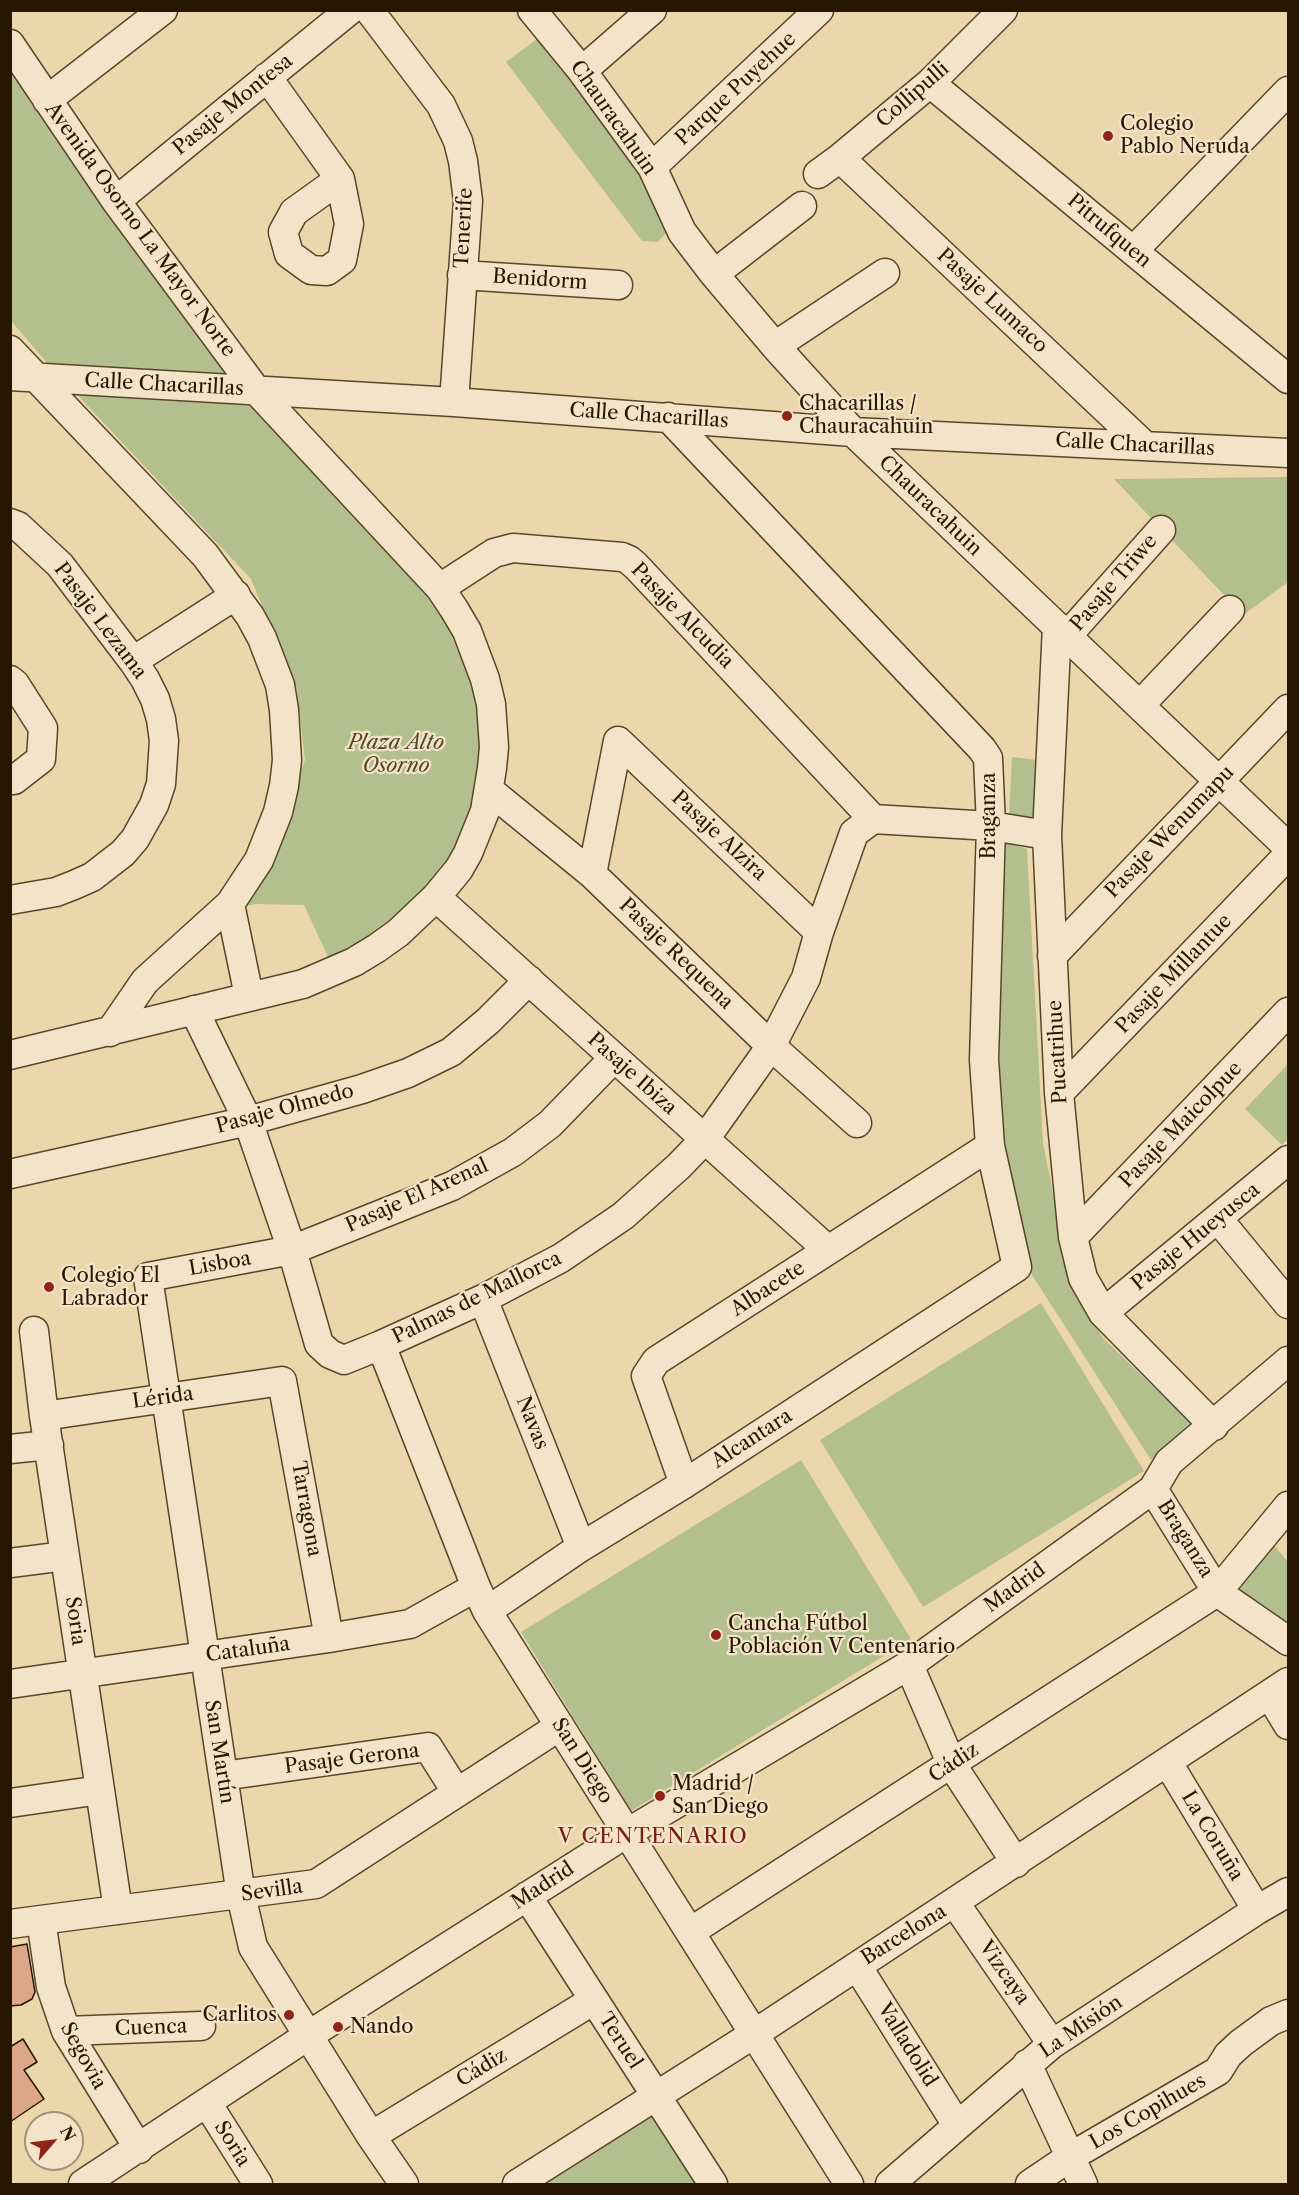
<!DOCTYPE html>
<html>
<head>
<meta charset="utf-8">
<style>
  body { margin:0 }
  #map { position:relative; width:1299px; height:2195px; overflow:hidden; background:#ecd6ac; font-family:"Libre Caslon Text",serif }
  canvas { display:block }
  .frame { position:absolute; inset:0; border:12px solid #271600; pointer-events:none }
  .north { position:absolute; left:24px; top:2111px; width:60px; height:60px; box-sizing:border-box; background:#f3e4c9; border:2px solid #a19279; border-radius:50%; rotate:62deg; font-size:16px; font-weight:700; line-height:24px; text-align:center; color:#271600 }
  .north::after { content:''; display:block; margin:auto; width:21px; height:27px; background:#8f2418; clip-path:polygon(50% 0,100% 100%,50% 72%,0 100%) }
</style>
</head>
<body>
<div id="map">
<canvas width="1299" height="2195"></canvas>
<div class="frame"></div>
<div class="north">N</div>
</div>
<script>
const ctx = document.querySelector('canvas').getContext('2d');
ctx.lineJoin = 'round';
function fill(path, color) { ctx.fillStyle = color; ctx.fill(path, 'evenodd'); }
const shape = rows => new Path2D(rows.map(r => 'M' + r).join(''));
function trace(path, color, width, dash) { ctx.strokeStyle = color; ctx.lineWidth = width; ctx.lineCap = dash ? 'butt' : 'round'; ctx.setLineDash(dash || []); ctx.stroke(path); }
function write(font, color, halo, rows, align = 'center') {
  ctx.font = font + ' "Libre Caslon Text",serif'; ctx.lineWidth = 4.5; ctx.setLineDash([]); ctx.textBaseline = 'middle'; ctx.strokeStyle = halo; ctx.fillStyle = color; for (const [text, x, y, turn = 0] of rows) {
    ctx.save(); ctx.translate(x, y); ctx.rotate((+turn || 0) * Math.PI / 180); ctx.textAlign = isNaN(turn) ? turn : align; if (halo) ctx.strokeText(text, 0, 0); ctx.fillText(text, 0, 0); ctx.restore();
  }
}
const green = shape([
  [540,37,638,168,670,228,658,242,642,241,506,62],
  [10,60,426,588,464,660,480,711,487,752,461,848,434,885,358,947,329,959,304,905,256,904,235,908,286,809,305,760,297,690,251,579,49,365,11,321],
  [1288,477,1288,582,1243,615,1114,479],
  [1012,757,1037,760,1037,822,1009,817],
  [1002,841,1027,849,1043,1143,1067,1263,1085,1311,1104,1339,1191,1423,1151,1460,1032,1275,999,1134],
  [1288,1064,1288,1139,1282,1145,1245,1109],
  [1041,1303,1144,1471,923,1607,820,1440],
  [801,1460,911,1639,631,1811,521,1632],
  [1273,1544,1288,1562,1288,1627,1237,1592],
  [655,2104,707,2184,536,2184]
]);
const building = shape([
  [27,1944,35,1992,32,1999,21,2005,10,2006,10,1947,27,1944],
  [23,2039,37,2062,24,2070,44,2099,10,2122,10,2047,23,2039]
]);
const minor = shape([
  [369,10,441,105,458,141,463,161,468,201,454,402],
  [532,10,582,71,652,167,682,232,714,274,775,346,853,432,1288,847],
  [10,44,116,201,256,390,440,588,454,609,467,631,485,679,491,704,494,747,492,768,485,811,468,853,459,869,436,897,398,933,377,948,354,962,303,984,10,1055],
  [582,71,652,10],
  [267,77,340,179],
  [930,83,1288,379],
  [47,100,163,10],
  [840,158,1144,445],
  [652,167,819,10],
  [818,174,840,158,930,83,1003,10],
  [340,179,349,224,342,260,327,271,311,270,289,254,283,232,294,212,340,179],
  [116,201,350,10],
  [1133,251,1288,91],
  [714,274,802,206],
  [462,275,618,285],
  [775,346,885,273],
  [10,350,205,555,250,616,262,638,280,685,284,710,287,760,284,786,278,812,259,860,230,904,145,981,110,1032],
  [10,376,454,402,853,432,1288,453],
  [10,523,18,526,60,565,133,661,145,679,155,699,161,719,164,741,161,784,154,805,135,839,123,853,92,877,74,885,56,892,10,900],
  [440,588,494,553,513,548,622,557,629,560,636,566,873,819],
  [1057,626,1047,835,1059,1093,1073,1237,1083,1278,1103,1313,1214,1426],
  [1067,636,1161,530],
  [133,661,236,595],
  [10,680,15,684,43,728,41,759,14,780,10,780],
  [1140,705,1230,610],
  [618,741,819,932],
  [489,790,592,874,771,1046,857,1123],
  [592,874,618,741],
  [436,897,828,1250],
  [230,904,249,996],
  [1052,956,1288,709],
  [194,1010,248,1121,292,1250,319,1344,330,1354,344,1360,381,1345,483,1299,561,1258,623,1216,679,1166,705,1139,771,1046,806,978,819,932,854,833,873,819,991,826,1047,835],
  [1059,1093,1288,855],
  [10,1174,248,1121,362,1089,408,1073,451,1052,488,1021,529,980],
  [1218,1219,1288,1304],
  [1073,1237,1288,1012],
  [483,1299,581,1547],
  [1103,1313,1288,1160],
  [34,1331,44,1416,118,1910],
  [381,1345,476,1587,487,1611,849,2184],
  [1288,1361,1169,1462,1153,1489,1217,1592,1288,1641],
  [44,1416,282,1381,329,1638],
  [10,1449,49,1445],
  [684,1484,646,1376,656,1361,990,1146],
  [10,1563,65,1556],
  [487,1611,581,1547,684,1484,1017,1267,990,1146,984,1060,991,826,988,758,982,749,668,417],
  [909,1665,952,1765,1016,1863],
  [10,1684,329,1638,410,1624,476,1587],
  [1270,1695,1288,1725],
  [1168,1763,1257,1910],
  [223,1776,428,1747,457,1793],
  [10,1803,100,1790],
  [527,1896,713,2184],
  [955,1903,1052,2044],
  [41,1920,51,1987,66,2031,139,2149],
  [10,1924,316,1884,560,1726],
  [690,1932,1217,1592,1288,1506],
  [857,1966,957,2125],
  [66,2031,201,2026],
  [1027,2064,1083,2184],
  [207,2103,258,2184],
  [371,2136,594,2000],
  [83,2184,309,2035,627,1833,909,1665,1153,1489],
  [404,2184,371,2136,253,1947,241,1895,148,1277,292,1250,452,1186,513,1152,550,1124,614,1058],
  [517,2184,754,2034,1288,1682],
  [890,2184,1052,2044,1257,1910,1288,1892],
  [1030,2184,1070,2157,1218,2071,1228,2055,1241,2043,1271,2021,1288,2014]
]);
const markers = [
  [1108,136,6,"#8f2418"],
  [787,416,6,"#8f2418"],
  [49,1287,6,"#8f2418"],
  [716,1635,6,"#8f2418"],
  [660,1796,6,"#8f2418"],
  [289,2015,6,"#8f2418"],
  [338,2027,6,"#8f2418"]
];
const streetNames = [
  ["Parque Puyehue",736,89,-43],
  ["Collipulli",913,95,-41],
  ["Pasaje Montesa",233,105,-39],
  ["Chauracahuin",613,118,55],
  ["Tenerife",464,228,-87],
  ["Avenida Osorno La Mayor Norte",140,230,54],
  ["Pitrufquen",1109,231,40],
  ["Benidorm",540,280,4],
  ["Pasaje Lumaco",992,301,43],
  ["Calle Chacarillas",164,385,3],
  ["Calle Chacarillas",649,416,4],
  ["Calle Chacarillas",1135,445,3],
  ["Chauracahuin",930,506,44],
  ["Pasaje Triwe",1114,583,-49],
  ["Pasaje Alcudia",682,616,46],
  ["Pasaje Lezama",100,621,53],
  ["Braganza",989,816,-90],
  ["Pasaje Wenumapu",1170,832,-46],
  ["Pasaje Alzira",719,836,43],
  ["Pasaje Requena",676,954,44],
  ["Pasaje Millantue",1174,974,-46],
  ["Pucatrihue",1058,1052,-93],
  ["Pasaje Ibiza",632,1074,42],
  ["Pasaje Olmedo",285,1109,-15],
  ["Pasaje Maicolpue",1181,1125,-46],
  ["Pasaje El Arenal",417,1196,-24],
  ["Pasaje Hueyusca",1196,1237,-39],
  ["Lisboa",220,1264,-10],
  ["Albacete",768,1289,-33],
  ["Palmas de Mallorca",477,1298,-26],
  ["Lérida",163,1398,-8],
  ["Navas",532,1423,68],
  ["Alcantara",752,1439,-33],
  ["Tarragona",306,1509,80],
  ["Braganza",1185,1539,58],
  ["Madrid",1015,1588,-36],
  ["Soria",75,1621,82],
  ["Cataluña",248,1650,-8],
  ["San Martín",219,1752,81],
  ["Pasaje Gerona",352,1759,-7],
  ["San Diego",582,1761,58],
  ["Cádiz",954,1763,-33],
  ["La Coruña",1212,1836,59],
  ["Madrid",543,1886,-33],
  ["Sevilla",272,1891,-8],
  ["Barcelona",904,1935,-32],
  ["Vizcaya",1004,1973,55],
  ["La Misión",1081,2027,-34],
  ["Cuenca",151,2028,-2],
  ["Teruel",620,2041,57],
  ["Valladolid",907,2045,58],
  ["Segovia",83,2056,61],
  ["Cádiz",482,2068,-31],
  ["Los Copihues",1148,2112,-30],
  ["Soria",232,2144,58]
];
const poiNames = [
  ["Colegio",1120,124],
  ["Pablo Neruda",1120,147],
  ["Chacarillas /",799,404],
  ["Chauracahuin",799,427],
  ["Colegio El",61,1276],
  ["Labrador",61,1299],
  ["Cancha Fútbol",728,1624],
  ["Población V Centenario",728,1647],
  ["Madrid /",672,1784],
  ["San Diego",672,1807],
  ["Carlitos",277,2015,"right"],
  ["Nando",350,2027]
];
const parkNames = [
  ["Plaza Alto",396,743],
  ["Osorno",396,766]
];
const neighbourhoodNames = [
  ["V CENTENARIO",653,1837]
];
fill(green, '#b3bf8d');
fill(building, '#dda688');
trace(building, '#271600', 1.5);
trace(minor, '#58462b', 31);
trace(minor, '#f3e4c9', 28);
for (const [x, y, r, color] of markers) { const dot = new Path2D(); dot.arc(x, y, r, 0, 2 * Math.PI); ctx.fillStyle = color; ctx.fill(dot); trace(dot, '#f3e4c9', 2); }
write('20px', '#271600', '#f3e4c9', streetNames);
write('20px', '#271600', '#f3e4c9', poiNames, 'left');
write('italic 20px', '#51492a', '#f3e4c9', parkNames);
ctx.letterSpacing = '1.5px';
write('21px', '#7a1f14', '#f3e4c9', neighbourhoodNames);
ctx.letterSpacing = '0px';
</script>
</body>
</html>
